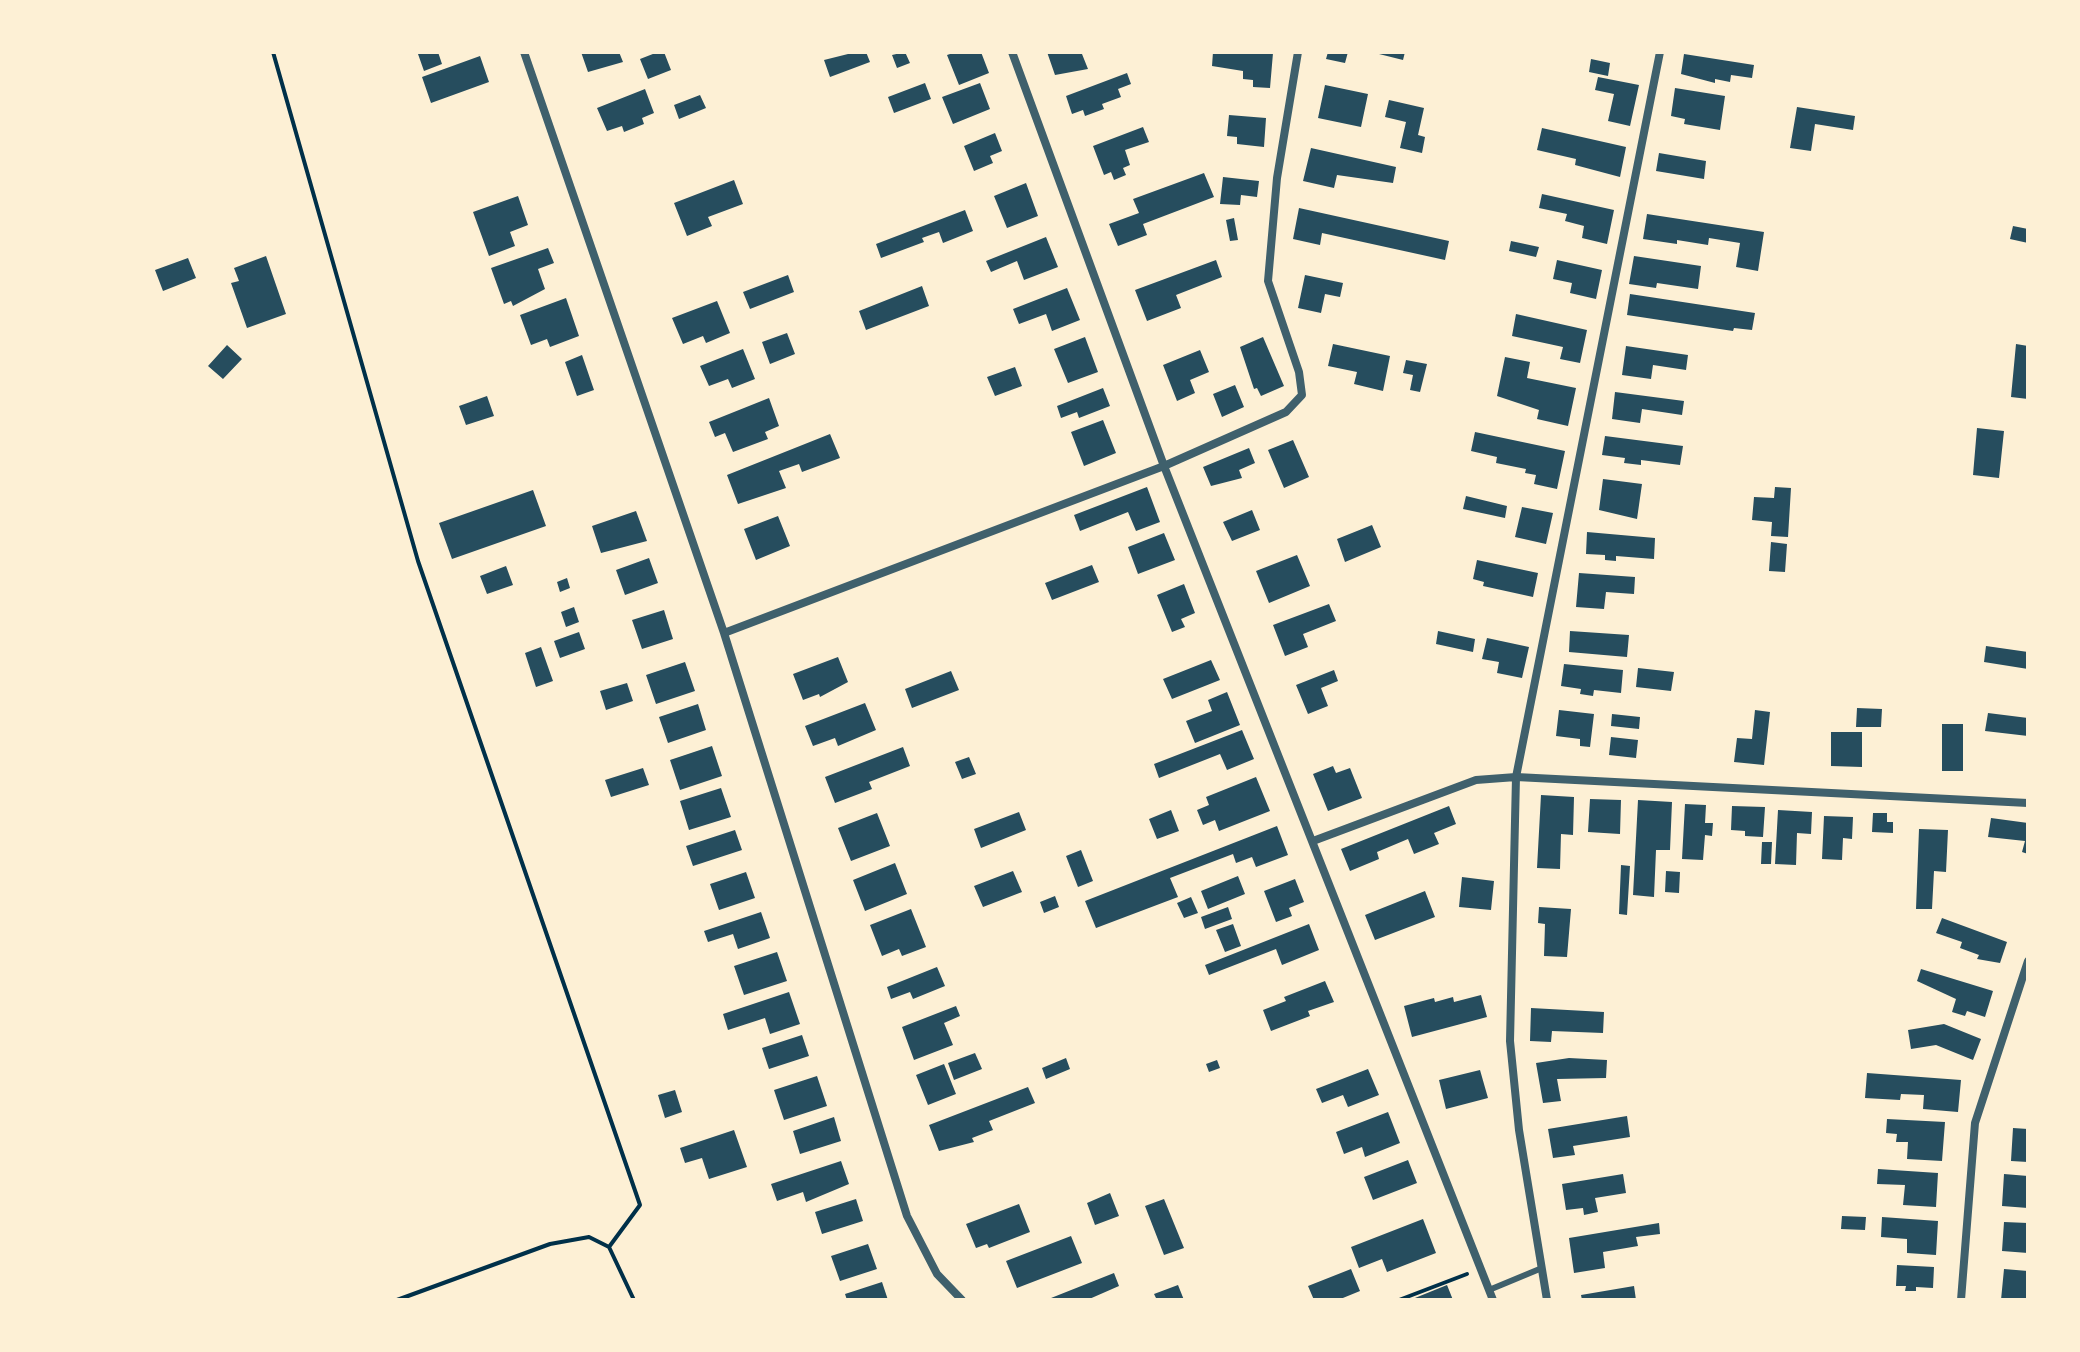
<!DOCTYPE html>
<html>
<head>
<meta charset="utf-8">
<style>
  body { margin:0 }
  #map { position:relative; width:2080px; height:1352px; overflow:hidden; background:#fdf0d5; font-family:Signika,sans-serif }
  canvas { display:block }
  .frame { position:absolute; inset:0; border:54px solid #fdf0d5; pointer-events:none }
</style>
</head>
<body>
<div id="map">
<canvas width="2080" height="1352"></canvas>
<div class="frame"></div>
</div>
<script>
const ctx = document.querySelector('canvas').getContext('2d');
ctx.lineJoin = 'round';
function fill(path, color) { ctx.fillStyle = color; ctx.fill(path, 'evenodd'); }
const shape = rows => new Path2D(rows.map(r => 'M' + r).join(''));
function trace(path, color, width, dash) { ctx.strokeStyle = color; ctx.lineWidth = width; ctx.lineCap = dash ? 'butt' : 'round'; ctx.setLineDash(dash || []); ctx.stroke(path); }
const building = shape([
  [438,52,442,64,424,71,418,54],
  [581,52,619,52,623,62,588,72],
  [658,52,664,52,671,70,648,79,640,59],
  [856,52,866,52,870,62,830,77,824,60],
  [905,52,910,63,897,68,892,55],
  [956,52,981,52,989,73,959,85,947,55],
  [1047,52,1088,52,1082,54,1088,69,1055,75],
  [1213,52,1273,53,1270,88,1253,87,1253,80,1243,79,1243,71,1212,66],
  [1328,52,1348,52,1345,63,1326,59],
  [1371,52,1405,52,1403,60],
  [1684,54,1754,65,1752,78,1731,75,1730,82,1715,79,1715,83,1681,74],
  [480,56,489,82,431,103,422,77],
  [1591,59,1610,63,1608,76,1589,72],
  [1127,73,1131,84,1118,89,1121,97,1102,104,1104,109,1085,116,1083,110,1072,114,1066,96],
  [1598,77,1639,85,1630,126,1608,121,1614,94,1595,90],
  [925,83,931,99,894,113,888,97],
  [980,83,990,109,953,124,942,97],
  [1325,85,1368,94,1361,127,1318,118],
  [1675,88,1725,96,1720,130,1684,124,1685,119,1671,116],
  [645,89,654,113,642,118,644,124,624,132,622,126,607,131,597,108],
  [700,95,706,108,679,119,674,105],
  [1389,100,1424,108,1418,135,1425,137,1422,153,1400,148,1406,122,1385,117],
  [1797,107,1855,116,1853,130,1815,124,1811,151,1790,148],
  [1229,115,1266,118,1264,147,1237,144,1237,137,1227,136],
  [1143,127,1149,142,1125,150,1130,165,1123,168,1126,175,1114,180,1111,172,1104,175,1093,146],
  [1542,128,1626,147,1620,177,1575,165,1576,159,1537,150],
  [995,133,1002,151,990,156,993,163,974,171,964,146],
  [1311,148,1396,167,1393,183,1337,175,1334,188,1303,181],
  [1659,153,1706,161,1704,179,1656,171],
  [1204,173,1214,197,1143,224,1147,235,1118,246,1109,224,1139,213,1133,199],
  [1223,177,1259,181,1257,197,1241,195,1240,205,1220,204],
  [734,180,743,204,708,217,712,226,687,236,674,203],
  [1026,183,1038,216,1007,228,994,196],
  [1542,194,1614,210,1607,244,1582,238,1584,226,1565,221,1567,214,1539,208],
  [518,196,528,225,510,232,515,246,489,256,473,212],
  [1299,208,1449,241,1445,260,1322,233,1320,245,1293,239],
  [965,210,973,231,943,243,939,232,922,238,924,242,881,258,876,244],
  [1647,214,1764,232,1758,271,1736,267,1740,243,1709,238,1708,245,1677,240,1677,244,1643,239],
  [1234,218,1238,240,1230,241,1226,220],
  [2013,226,2028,229,2028,243,2010,239],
  [1046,237,1058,267,1024,280,1017,261,991,272,986,261],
  [1511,241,1539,247,1536,257,1509,251],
  [548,248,554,263,538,269,545,289,513,306,511,301,504,304,491,268],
  [266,256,286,314,247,328,231,283,239,281,234,268],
  [1634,256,1701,266,1698,289,1657,283,1656,288,1629,284],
  [188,258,196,278,163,291,155,270],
  [1216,260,1222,277,1176,295,1181,308,1147,321,1135,290],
  [1557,260,1602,270,1596,299,1570,293,1572,283,1553,279],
  [788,275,794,292,750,309,743,292],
  [1305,275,1343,283,1340,297,1325,294,1321,313,1298,308],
  [922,286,929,306,866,330,859,311],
  [1067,288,1080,320,1052,331,1046,314,1019,324,1013,309],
  [1630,294,1755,313,1752,330,1734,328,1733,331,1627,315],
  [566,298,579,336,550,347,547,339,531,345,520,315],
  [717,301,730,333,706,343,703,336,683,344,672,318],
  [1516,314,1587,330,1580,363,1560,359,1563,347,1512,336],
  [787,333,795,354,770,364,762,342],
  [1085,337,1098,372,1068,383,1054,349],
  [1263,337,1284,386,1261,396,1257,388,1254,389,1240,347],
  [1333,344,1390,356,1383,391,1354,384,1357,372,1328,366],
  [2016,344,2028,346,2028,399,2011,397],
  [227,345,242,359,223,379,208,366],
  [1626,346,1688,355,1686,370,1653,365,1651,379,1622,375],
  [743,349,755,379,732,388,728,379,709,386,700,366],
  [1200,350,1209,372,1190,380,1195,393,1177,401,1163,365],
  [582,355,594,390,577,396,565,362],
  [1505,357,1530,362,1527,378,1576,388,1568,426,1537,419,1539,410,1497,396],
  [1406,360,1427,364,1420,392,1410,390,1413,375,1403,373],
  [1015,367,1022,386,995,396,987,377],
  [1235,385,1244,407,1222,417,1213,394],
  [1103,388,1110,406,1079,418,1077,412,1061,418,1057,406],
  [1615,392,1684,401,1682,415,1642,409,1640,423,1612,419],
  [487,396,494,416,466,425,459,406],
  [769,398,779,426,765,432,768,439,733,452,725,433,715,437,709,422],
  [1103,420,1116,453,1084,466,1071,432],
  [1977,428,2004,431,1999,478,1973,475],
  [1475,432,1565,451,1557,489,1534,484,1536,475,1525,473,1526,469,1496,463,1497,457,1471,451],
  [830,434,840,458,802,472,799,464,779,471,786,488,738,504,727,475],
  [1605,436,1683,446,1680,465,1641,460,1641,465,1624,463,1625,458,1602,455],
  [1293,440,1309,477,1284,488,1268,450],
  [1249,448,1255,463,1239,470,1242,478,1211,486,1203,467],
  [1603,479,1642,484,1637,519,1599,510],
  [1147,487,1160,522,1136,531,1128,512,1080,531,1074,515],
  [1775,487,1791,488,1788,537,1771,536,1772,522,1752,520,1754,497,1774,498],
  [533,490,546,526,452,559,439,523],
  [1466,496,1507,506,1505,518,1463,509],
  [1522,507,1553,513,1546,544,1515,537],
  [1252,510,1260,530,1232,541,1223,522],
  [636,511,647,541,601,553,592,526],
  [778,516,790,546,756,560,744,529],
  [1372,525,1381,547,1345,562,1337,539],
  [1587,532,1655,538,1654,559,1616,556,1616,561,1605,560,1605,555,1586,554],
  [1164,533,1175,560,1138,574,1128,547],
  [1771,542,1787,544,1785,572,1769,571],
  [1297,555,1310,586,1269,603,1256,571],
  [649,558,658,583,625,595,616,570],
  [1477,560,1538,573,1533,597,1483,586,1484,582,1473,579],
  [1092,565,1099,582,1052,600,1045,583],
  [506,566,513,585,487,594,480,576],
  [1579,573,1635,577,1634,594,1606,592,1604,609,1576,607],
  [567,578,570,588,560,592,557,582],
  [1184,584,1195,613,1181,619,1185,627,1172,632,1157,595],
  [1329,604,1336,621,1303,634,1308,647,1285,656,1273,625],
  [574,607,579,622,566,627,561,612],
  [664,610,673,639,642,649,632,620],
  [1438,631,1475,639,1473,652,1436,644],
  [1570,631,1629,635,1627,657,1569,652],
  [579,632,585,649,560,658,554,641],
  [1487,638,1529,647,1522,678,1497,673,1499,662,1482,659],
  [1986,646,2028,652,2028,669,1984,662],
  [541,647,553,681,536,687,525,653],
  [838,657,848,682,820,697,819,694,803,700,793,674],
  [1211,660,1220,680,1172,699,1163,679],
  [685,662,695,691,656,704,646,675],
  [1564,664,1623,670,1621,693,1594,690,1593,696,1580,694,1581,689,1561,686],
  [1638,668,1674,672,1671,691,1636,687],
  [1334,670,1338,681,1321,688,1328,706,1308,714,1296,685],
  [951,671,959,690,912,708,905,689],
  [627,683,633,701,606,710,600,691],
  [1227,692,1240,725,1195,743,1186,721,1212,711,1208,700],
  [865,703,876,730,838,746,835,738,813,746,805,726],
  [698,704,706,730,668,743,659,717],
  [1857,708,1882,709,1881,727,1856,727],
  [1559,710,1594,714,1590,747,1580,746,1580,739,1556,736],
  [1755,710,1770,712,1764,765,1734,762,1737,738,1752,739],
  [1988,713,2028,718,2028,736,1985,731],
  [1612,714,1640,717,1639,729,1611,726],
  [1942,724,1963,724,1963,771,1942,771],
  [1242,730,1254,759,1227,770,1220,754,1159,778,1154,764],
  [1831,732,1862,732,1862,767,1831,766],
  [1611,737,1638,740,1636,758,1609,755],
  [712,746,722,776,680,790,670,760],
  [903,747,910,766,869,782,872,789,835,803,825,777],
  [969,757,976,774,962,779,955,762],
  [1333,766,1336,773,1350,768,1362,798,1328,811,1313,774],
  [643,768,649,785,611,797,605,780],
  [1256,777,1270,811,1219,831,1215,820,1203,825,1197,810,1209,805,1206,797],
  [721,788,731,817,689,830,680,801],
  [1541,795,1574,797,1573,835,1561,834,1560,869,1537,868],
  [1590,799,1621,800,1620,834,1588,832],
  [1638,800,1672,802,1670,850,1656,850,1654,897,1633,895],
  [1685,804,1706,805,1705,823,1713,823,1712,836,1705,835,1703,860,1682,859],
  [1449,806,1456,824,1434,833,1439,844,1414,854,1408,839,1377,852,1379,859,1350,871,1341,849],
  [1732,806,1765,807,1763,837,1745,836,1745,831,1731,830],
  [1171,810,1179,831,1157,839,1149,819],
  [1778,810,1812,812,1811,834,1797,833,1796,865,1775,864],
  [1019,812,1026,830,981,848,974,829],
  [877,813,890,846,851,861,838,828],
  [1873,813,1887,813,1887,822,1893,822,1893,833,1872,832],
  [1824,816,1853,817,1852,839,1843,838,1842,860,1822,859],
  [1991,818,2028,823,2028,854,2022,852,2025,841,1988,837],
  [1277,826,1288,855,1256,867,1252,857,1236,863,1233,854,1170,878,1178,897,1096,928,1085,901],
  [1919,829,1948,830,1946,872,1934,871,1932,909,1916,909],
  [735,830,742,850,693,866,686,846],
  [1762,842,1772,842,1771,864,1761,864],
  [1081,850,1093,881,1078,887,1066,856],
  [895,863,907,894,865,911,853,880],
  [1621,865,1630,866,1627,915,1619,914],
  [1013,871,1022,892,983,907,974,886],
  [1666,871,1680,872,1679,893,1665,892],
  [746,872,755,898,719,910,710,884],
  [1238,876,1245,894,1208,909,1201,891],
  [1462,877,1494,881,1491,910,1459,907],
  [1295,879,1304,902,1289,908,1292,916,1276,922,1264,891],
  [1425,891,1435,917,1375,940,1365,915],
  [1055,896,1059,907,1044,913,1040,902],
  [1191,897,1198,913,1184,918,1177,903],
  [1228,907,1232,919,1205,929,1201,917],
  [1539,907,1571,909,1567,957,1544,956,1545,924,1538,923],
  [911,909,926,947,902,956,899,949,882,956,870,925],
  [761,912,770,938,738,949,733,934,708,942,704,931],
  [1942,918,2007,942,2000,963,1977,959,1979,955,1960,948,1962,942,1936,933],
  [1233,924,1241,946,1225,952,1216,930],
  [1309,924,1319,950,1282,965,1276,949,1209,975,1205,965],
  [777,952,787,981,744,995,734,966],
  [937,967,945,986,913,999,910,992,891,999,887,987],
  [1921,969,1993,991,1985,1017,1967,1011,1965,1016,1952,1012,1956,999,1917,981],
  [1325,981,1334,1002,1308,1011,1310,1016,1271,1031,1263,1010,1286,1001,1284,997],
  [789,992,800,1024,770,1034,765,1018,728,1030,723,1014],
  [1481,995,1487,1017,1412,1037,1404,1006,1434,998,1435,1002,1453,997,1454,1002],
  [956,1006,960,1016,944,1023,953,1045,914,1060,902,1027],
  [1531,1008,1604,1012,1603,1033,1552,1031,1551,1042,1530,1041],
  [1944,1024,1981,1039,1973,1060,1936,1045,1911,1049,1908,1030],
  [802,1035,809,1056,769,1069,762,1048],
  [975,1053,982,1069,954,1080,948,1063],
  [1066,1058,1070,1069,1046,1079,1042,1068],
  [1569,1058,1607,1060,1606,1078,1557,1079,1561,1101,1543,1103,1536,1063],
  [1217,1060,1220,1068,1209,1072,1206,1064],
  [944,1064,956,1094,928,1105,916,1075],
  [1368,1069,1379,1095,1348,1107,1343,1095,1322,1103,1316,1089],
  [1480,1070,1488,1098,1446,1109,1439,1080],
  [1867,1073,1961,1080,1958,1112,1923,1109,1924,1095,1901,1094,1900,1100,1865,1098],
  [817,1076,827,1106,784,1120,774,1090],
  [1028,1087,1035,1103,989,1121,993,1130,972,1138,974,1142,939,1151,929,1125],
  [675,1090,682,1112,665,1118,658,1095],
  [1388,1112,1400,1143,1365,1157,1362,1147,1344,1154,1336,1132],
  [1627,1116,1630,1137,1573,1146,1575,1155,1553,1158,1548,1129],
  [834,1117,841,1141,800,1154,793,1131],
  [1887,1119,1945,1122,1942,1161,1907,1159,1908,1142,1896,1142,1897,1134,1886,1133],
  [2013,1128,2028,1129,2028,1162,2011,1161],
  [734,1130,747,1167,709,1179,702,1158,685,1163,680,1148],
  [1408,1160,1417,1183,1373,1200,1364,1177],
  [841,1161,849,1184,806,1202,803,1192,777,1201,771,1184],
  [1878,1169,1938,1173,1936,1207,1903,1205,1905,1185,1877,1184],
  [1623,1174,1626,1193,1595,1198,1598,1212,1584,1215,1583,1208,1566,1210,1562,1184],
  [2004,1174,2028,1176,2028,1208,2002,1206],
  [1110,1193,1119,1216,1095,1225,1087,1203],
  [856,1199,863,1221,822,1234,815,1212],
  [1164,1199,1184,1248,1164,1255,1145,1206],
  [1019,1204,1030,1232,989,1248,987,1244,976,1248,966,1224],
  [1842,1216,1866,1217,1865,1230,1841,1229],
  [1882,1217,1938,1221,1936,1255,1907,1253,1907,1239,1881,1237],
  [1423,1219,1436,1253,1387,1272,1382,1259,1359,1268,1351,1247],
  [2004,1222,2028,1223,2028,1253,2002,1251],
  [1659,1223,1660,1234,1636,1237,1638,1246,1603,1252,1605,1268,1574,1273,1569,1238],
  [1071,1236,1082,1263,1017,1288,1006,1261],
  [868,1244,877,1269,840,1281,831,1256],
  [1897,1265,1934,1267,1933,1288,1916,1287,1916,1291,1905,1291,1906,1286,1896,1286],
  [1351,1269,1360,1291,1338,1300,1314,1300,1308,1286],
  [2004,1269,2028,1271,2028,1300,2001,1300],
  [1114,1273,1119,1286,1087,1300,1046,1300],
  [882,1282,888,1300,847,1300,845,1294],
  [1178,1285,1184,1300,1157,1300,1154,1294],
  [1447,1285,1453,1300,1410,1300],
  [1634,1286,1636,1300,1582,1300,1581,1295]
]);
const path = shape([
  [273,52,418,561,640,1205,609,1247],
  [397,1300,550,1244,589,1237,609,1247,634,1300],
  [1399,1300,1467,1274]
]);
const service = shape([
  [1489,1290,1542,1268]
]);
const minor = shape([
  [524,52,724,633,907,1216,937,1274,962,1300],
  [1012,52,1164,466,1493,1300],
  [724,633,1164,466,1286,412,1302,395,1299,372,1268,281,1277,178,1298,52],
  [1313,841,1476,780,1516,777,2028,803],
  [1547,1300,1519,1130,1510,1041,1516,777,1660,52],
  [1961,1300,1975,1123,2028,961]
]);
fill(building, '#264d5e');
trace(path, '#003049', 4);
trace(service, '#3f606c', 6);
trace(minor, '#3f606c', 8);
</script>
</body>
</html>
